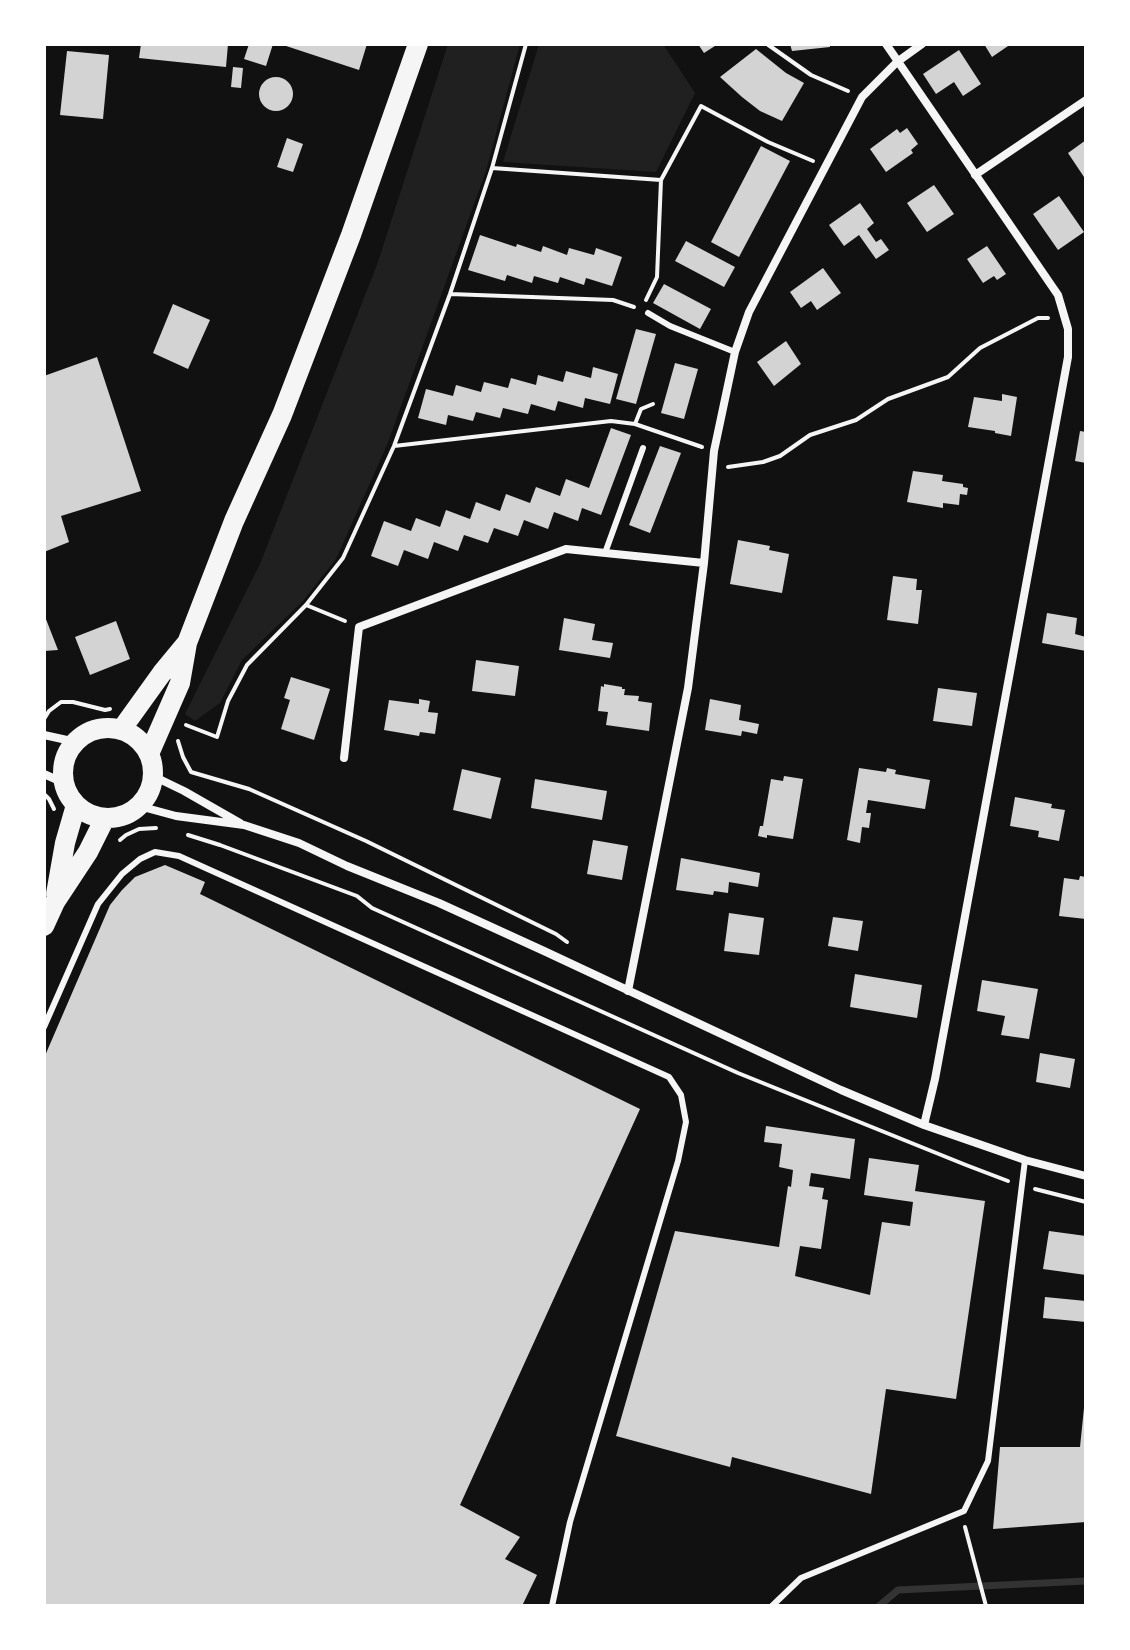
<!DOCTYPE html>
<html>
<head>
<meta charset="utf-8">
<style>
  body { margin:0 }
  #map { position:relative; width:1130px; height:1650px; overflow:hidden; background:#111; font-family:"DejaVu Sans",sans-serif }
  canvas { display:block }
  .frame { position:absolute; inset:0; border:46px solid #fff; pointer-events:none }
</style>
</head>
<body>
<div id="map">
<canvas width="1130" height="1650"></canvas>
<div class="frame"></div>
</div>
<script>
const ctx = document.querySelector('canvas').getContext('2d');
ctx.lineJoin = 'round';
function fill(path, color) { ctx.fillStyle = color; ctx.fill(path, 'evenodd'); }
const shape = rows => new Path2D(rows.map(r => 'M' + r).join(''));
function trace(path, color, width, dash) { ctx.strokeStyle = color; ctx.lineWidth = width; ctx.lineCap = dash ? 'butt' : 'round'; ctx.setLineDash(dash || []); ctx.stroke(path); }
const green = shape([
  [448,44,520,44,486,171,387,445,336,559,303,601,242,660,220,703,195,721,185,714,260,564,378,262],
  [539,44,663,44,695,93,656,172,503,162]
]);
const stream = shape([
  [879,1606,898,1590,1086,1581]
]);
const building = shape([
  [141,44,228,44,226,67,139,58],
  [249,44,273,44,266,66,244,59],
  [280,44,367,44,359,70],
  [698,44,718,44,704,53],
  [790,44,830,44,830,47,792,51],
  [984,44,1011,44,992,57],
  [756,49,786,73,804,83,782,121,760,111,742,97,720,77],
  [959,50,981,84,963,96,954,82,936,94,923,74],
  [67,51,109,55,103,119,60,115],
  [233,67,243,68,241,88,231,87],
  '259 94a17 17 0 1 1 34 0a17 17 0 1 1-34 0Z',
  [907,128,918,144,911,150,913,153,886,172,870,149,897,129,900,133],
  [287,138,303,144,293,172,277,167],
  [1086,140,1086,180,1068,153],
  [761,146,790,161,739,257,711,242],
  [934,185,954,214,927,232,907,203],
  [1059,196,1084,232,1058,250,1033,214],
  [860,203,874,223,867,229,876,242,881,239,889,250,876,259,859,235,844,246,829,225],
  [480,235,516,247,517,244,541,252,543,246,567,255,569,248,594,255,596,248,622,257,612,286,586,278,584,285,560,277,558,283,534,276,532,283,507,275,505,281,468,270],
  [686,241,735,267,724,287,675,261],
  [987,246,1006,274,997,280,994,276,983,283,967,259],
  [823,268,841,293,817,310,811,301,801,308,790,292],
  [664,284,711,309,700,329,653,303],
  [173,304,210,320,188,369,153,353],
  [636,329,656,334,636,404,616,399],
  [786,341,801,364,774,386,757,362],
  [97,357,141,491,61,516,69,542,44,552,44,376],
  [675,363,698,369,684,419,661,413],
  [593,367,618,374,610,404,585,398,583,408,558,401,555,411,531,404,528,414,503,408,500,418,476,412,473,421,448,415,446,425,418,418,426,389,453,396,456,385,481,392,484,382,508,388,511,378,536,385,538,375,563,382,566,371,591,378],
  [1002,394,1017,397,1011,436,995,433,995,431,968,427,974,397,1002,401],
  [611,428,631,435,601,515,582,508,578,521,554,512,548,529,524,520,518,536,494,528,488,543,464,535,458,551,434,542,428,559,404,550,398,566,371,556,384,521,411,531,416,518,440,527,446,510,470,519,476,502,500,511,506,494,530,503,536,487,560,496,566,479,589,488],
  [1080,431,1086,432,1086,463,1075,461],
  [660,446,681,453,650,533,629,525],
  [913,471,943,475,942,481,963,484,963,487,968,488,967,495,960,494,959,505,943,503,943,508,907,502],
  [738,540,770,546,769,550,789,554,782,593,730,584],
  [893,576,917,579,916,590,922,590,918,624,887,620],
  [1047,613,1077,618,1075,634,1086,637,1086,651,1042,643],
  [44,614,58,650,44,651],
  [564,618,595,624,592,640,613,643,610,658,559,650],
  [116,621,130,659,90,675,75,637],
  [476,660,519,666,515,696,472,691],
  [291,677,330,689,314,740,281,729,290,700,284,698],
  [604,684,622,687,622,689,625,689,624,695,639,696,638,701,652,703,649,731,606,725,608,712,598,711,601,686,604,687],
  [938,688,977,693,972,726,933,721],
  [419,699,430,701,428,712,438,713,435,734,420,732,419,736,384,730,389,700,419,704],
  [710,699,741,705,739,720,759,724,757,734,742,731,741,736,705,730],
  [859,768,886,772,887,768,896,770,895,774,930,780,925,809,868,800,866,813,871,813,869,828,862,827,860,843,847,840],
  [462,769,501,778,491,819,453,810],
  [784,776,803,779,793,839,767,835,767,838,758,836,760,826,763,826,771,779,783,781],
  [535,779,607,791,602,820,531,808],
  [1015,797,1052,804,1051,808,1065,810,1059,841,1038,837,1039,831,1010,826],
  [593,840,628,846,622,880,587,874],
  [681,858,760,873,758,887,729,882,728,893,714,891,713,895,676,890],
  [165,865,205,882,200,894,640,1109,460,1505,520,1537,505,1559,537,1575,522,1606,44,1606,44,1058,110,905,122,890,135,877],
  [1080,876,1086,877,1086,919,1059,916,1064,878,1079,880],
  [729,913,764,918,759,955,724,951],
  [833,917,863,921,858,951,828,946],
  [855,974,922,985,917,1018,850,1007],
  [982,980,1038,989,1029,1039,1001,1035,1005,1016,977,1011],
  [1040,1053,1075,1059,1070,1088,1036,1082],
  [766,1126,855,1139,850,1179,811,1173,809,1186,824,1188,822,1199,828,1200,821,1249,800,1246,795,1276,870,1295,882,1222,910,1226,913,1202,864,1195,869,1158,919,1165,915,1191,985,1201,956,1399,886,1389,871,1494,732,1457,730,1467,616,1436,675,1231,779,1247,788,1186,791,1187,793,1170,779,1167,782,1144,764,1142],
  [1049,1231,1086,1236,1086,1275,1043,1269],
  [1045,1297,1086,1301,1086,1322,1043,1318],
  [1084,1408,1086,1408,1086,1522,993,1529,1000,1447,1080,1447]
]);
const path = shape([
  [767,44,811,75,848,91],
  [492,168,661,180],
  [450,294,613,300,634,307],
  [646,300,657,277,661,180,701,106,768,142,813,161],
  [635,424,641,409,653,404],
  [394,446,611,421,635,424,702,447],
  [728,467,763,462,780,456,810,435,856,420,888,399,948,377,980,348,1038,318,1048,318],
  [306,605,345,621],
  [44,719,49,711,61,702,73,702,105,710,110,709],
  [186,725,217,737,228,701,247,665,306,605,343,558,394,446,450,294,492,168,526,44],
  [178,741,183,757,191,772,249,789,366,841,556,934,567,942],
  [44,794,49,799,54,809],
  [188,835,220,845,357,896,372,908,738,1073,966,1165,1008,1181],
  [120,840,126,835,139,829,156,828],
  [1035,1189,1086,1202],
  [965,1527,986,1606]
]);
const service = shape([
  [648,313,670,326,735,352],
  [605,553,643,448],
  [44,1027,98,904,122,874,140,859,155,852,179,856,669,1077,681,1095,686,1122,678,1161,570,1522,552,1606],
  [772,1606,801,1578,964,1511,988,1461,1025,1160]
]);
const minor = shape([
  [886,44,1058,295,1068,329,1068,357,935,1079,924,1125],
  [975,175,1086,100],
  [44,735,76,742],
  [344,758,359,627,566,549,704,563],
  [44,774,64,783],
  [153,776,184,791,240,823],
  [139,806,176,816,244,825,299,843,347,866,439,903,544,951,841,1090,924,1125,976,1143,1025,1160,1086,1176],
  [628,991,688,688,704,563,714,451,735,352,749,312,862,97,897,62,922,44]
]);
const primary = shape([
  '63 773a45 45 0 1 1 90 0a45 45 0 1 1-90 0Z',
  [121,730,162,673,186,644],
  [149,754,180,683,187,643,234,521,282,415,351,235,418,44],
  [56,894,65,843,76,805],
  [44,926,55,902,88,852,105,818]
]);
fill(green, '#202020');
trace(stream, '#333', 7);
fill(building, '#d3d3d3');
trace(path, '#f5f5f5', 4);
trace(service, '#f5f5f5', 6);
trace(minor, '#f5f5f5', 8);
trace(primary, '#f5f5f5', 20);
</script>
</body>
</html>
